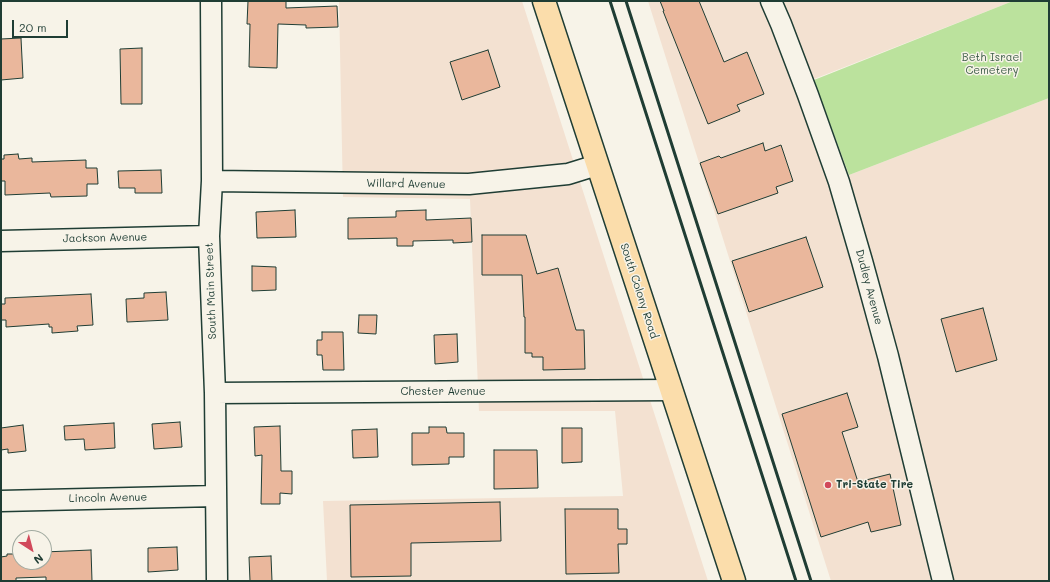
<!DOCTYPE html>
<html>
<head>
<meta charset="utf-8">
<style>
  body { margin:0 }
  #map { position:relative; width:1050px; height:582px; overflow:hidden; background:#f7f3e8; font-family:Mali,sans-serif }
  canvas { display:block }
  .frame { position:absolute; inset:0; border:2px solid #1f3d34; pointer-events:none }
  .north { position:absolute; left:12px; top:530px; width:40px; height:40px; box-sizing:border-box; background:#f7f3e8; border:1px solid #a1aaa0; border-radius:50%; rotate:144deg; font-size:11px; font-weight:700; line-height:16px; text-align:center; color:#1f3d34 }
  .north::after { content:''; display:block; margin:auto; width:14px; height:18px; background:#d1495b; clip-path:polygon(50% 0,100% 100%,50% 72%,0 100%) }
  .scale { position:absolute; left:12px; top:20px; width:56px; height:18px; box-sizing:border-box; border:2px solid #1f3d34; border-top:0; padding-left:5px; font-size:12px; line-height:14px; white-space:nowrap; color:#1f3d34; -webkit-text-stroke:3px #f7f3e8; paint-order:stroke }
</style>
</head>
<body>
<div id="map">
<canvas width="1050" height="582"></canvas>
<div class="frame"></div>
<div class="north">N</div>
<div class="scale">20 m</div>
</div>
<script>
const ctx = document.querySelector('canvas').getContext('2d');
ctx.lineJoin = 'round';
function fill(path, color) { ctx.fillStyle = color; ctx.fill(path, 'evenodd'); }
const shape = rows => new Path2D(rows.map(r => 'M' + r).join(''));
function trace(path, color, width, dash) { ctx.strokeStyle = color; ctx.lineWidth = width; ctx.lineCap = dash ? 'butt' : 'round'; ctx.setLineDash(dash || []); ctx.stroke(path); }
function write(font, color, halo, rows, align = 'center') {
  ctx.font = font + ' Mali,sans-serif'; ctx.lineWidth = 3; ctx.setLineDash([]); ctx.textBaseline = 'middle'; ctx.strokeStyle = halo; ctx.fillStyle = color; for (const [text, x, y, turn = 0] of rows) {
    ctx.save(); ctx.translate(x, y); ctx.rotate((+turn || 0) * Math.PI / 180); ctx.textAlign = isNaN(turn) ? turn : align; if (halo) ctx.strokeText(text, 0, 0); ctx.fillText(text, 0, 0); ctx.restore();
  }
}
const built = shape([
  [339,1,522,1,708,581,327,581,323,501,623,496,615,411,479,411,470,199,343,197],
  [648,1,1013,1,814,79,849,175,1049,98,1049,581,831,581]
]);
const green = shape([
  [1013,1,1049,1,1049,98,849,175,814,80]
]);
const building = shape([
  [248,1,286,1,286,8,337,6,338,27,306,28,306,25,278,24,277,68,249,67,250,24,247,24,248,1],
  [660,1,699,1,724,62,747,52,764,94,737,105,740,111,708,124,663,11,664,11,660,1],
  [21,38,23,78,1,80,1,39,21,38],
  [142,48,142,104,121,104,120,49,142,48],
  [488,50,500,87,462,100,450,62,488,50],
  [763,143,765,151,781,145,793,181,776,187,778,193,718,214,700,163,719,156,721,158,763,143],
  [18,154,19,159,32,158,32,162,86,160,86,168,97,168,98,184,87,184,87,196,51,197,50,193,5,195,5,181,1,181,1,159,4,159,4,155,18,154],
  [161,170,162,193,135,193,135,188,119,188,118,171,161,170],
  [295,210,296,237,257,238,256,212,295,210],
  [426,210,426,220,471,218,472,242,453,243,453,240,413,241,413,246,397,246,397,238,348,239,348,218,396,217,396,211,426,210],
  [482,235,526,235,537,274,558,268,576,330,584,330,585,369,543,370,543,357,532,357,532,353,525,353,525,317,524,317,522,275,482,275,482,235],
  [806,237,823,287,749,312,732,261,806,237],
  [252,266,276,267,276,290,252,291,252,266],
  [166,292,168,320,127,322,126,299,144,298,144,293,166,292],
  [91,294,93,325,77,326,78,331,52,333,52,327,49,327,49,324,6,327,6,320,1,320,1,304,5,304,5,298,91,294],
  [983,308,997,360,956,372,941,319,983,308],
  [359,315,377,315,376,334,358,333,359,315],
  [322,332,343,332,344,370,323,370,322,355,317,355,317,340,322,340,322,332],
  [457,334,458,362,435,364,434,335,457,334],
  [847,393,858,427,842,432,858,482,890,474,901,525,871,532,868,522,821,537,782,414,847,393],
  [180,422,182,447,154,449,152,424,180,422],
  [114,423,115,448,85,450,84,439,65,440,64,426,114,423],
  [23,425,26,451,8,453,8,449,1,450,1,428,23,425],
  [280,426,281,471,292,471,292,494,280,493,280,504,261,504,262,455,255,456,254,427,280,426],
  [429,427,446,427,447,433,464,433,464,457,449,457,449,464,412,465,412,433,429,433,429,427],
  [562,428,582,428,582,462,562,463,562,428],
  [377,429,378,457,353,458,352,430,377,429],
  [494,450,537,450,538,488,494,489,494,450],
  [500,502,501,541,411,543,411,576,351,577,350,505,500,502],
  [565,509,618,509,618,529,627,529,627,544,618,544,619,573,566,574,565,509],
  [177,547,178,570,148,572,148,548,177,547],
  [91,550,92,581,46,581,46,577,16,578,16,581,1,581,1,557,7,556,7,554,20,554,20,562,44,562,44,552,91,550],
  [271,556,272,581,250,581,249,557,271,556]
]);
const street = shape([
  [211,1,212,181,209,236,215,393,217,581],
  [771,1,781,24,808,95,839,182,862,261,888,356,943,581],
  [212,181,469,184,568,174,597,165],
  [1,241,209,236],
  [215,393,671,390],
  [1,501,216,496]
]);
const primary = shape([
  [544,1,734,581]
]);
const rail = shape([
  [610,1,796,581],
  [626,1,811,581]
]);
const markers = [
  [828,485,4,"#d1495b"]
];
const parkNames = [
  ["Beth Israel",992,58],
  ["Cemetery",992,71]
];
const streetNames = [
  ["Willard Avenue",406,184,1],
  ["Jackson Avenue",105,238,-1],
  ["Dudley Avenue",869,287,75],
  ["South Main Street",211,291,-92],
  ["South Colony Road",639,291,72],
  ["Chester Avenue",443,392],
  ["Lincoln Avenue",108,498,-1]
];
const poiNames = [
  ["Tri-State Tire",836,485]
];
fill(built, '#f3e1d1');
fill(green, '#bbe29d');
fill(building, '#eab79c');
trace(building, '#1f3d34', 1);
trace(street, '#1f3d34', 23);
trace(primary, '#1f3d34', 25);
trace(street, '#f7f3e8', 20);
trace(primary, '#fbddab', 22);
trace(rail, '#1f3d34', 3);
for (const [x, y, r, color] of markers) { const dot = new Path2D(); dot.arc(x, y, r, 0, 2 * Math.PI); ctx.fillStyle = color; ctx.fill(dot); trace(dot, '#f7f3e8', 1.5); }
write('11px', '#3e5e49', '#f7f3e8', parkNames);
write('11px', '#1f3d34', '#f7f3e8', streetNames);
write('bold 11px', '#1f3d34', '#f7f3e8', poiNames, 'left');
</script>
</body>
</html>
